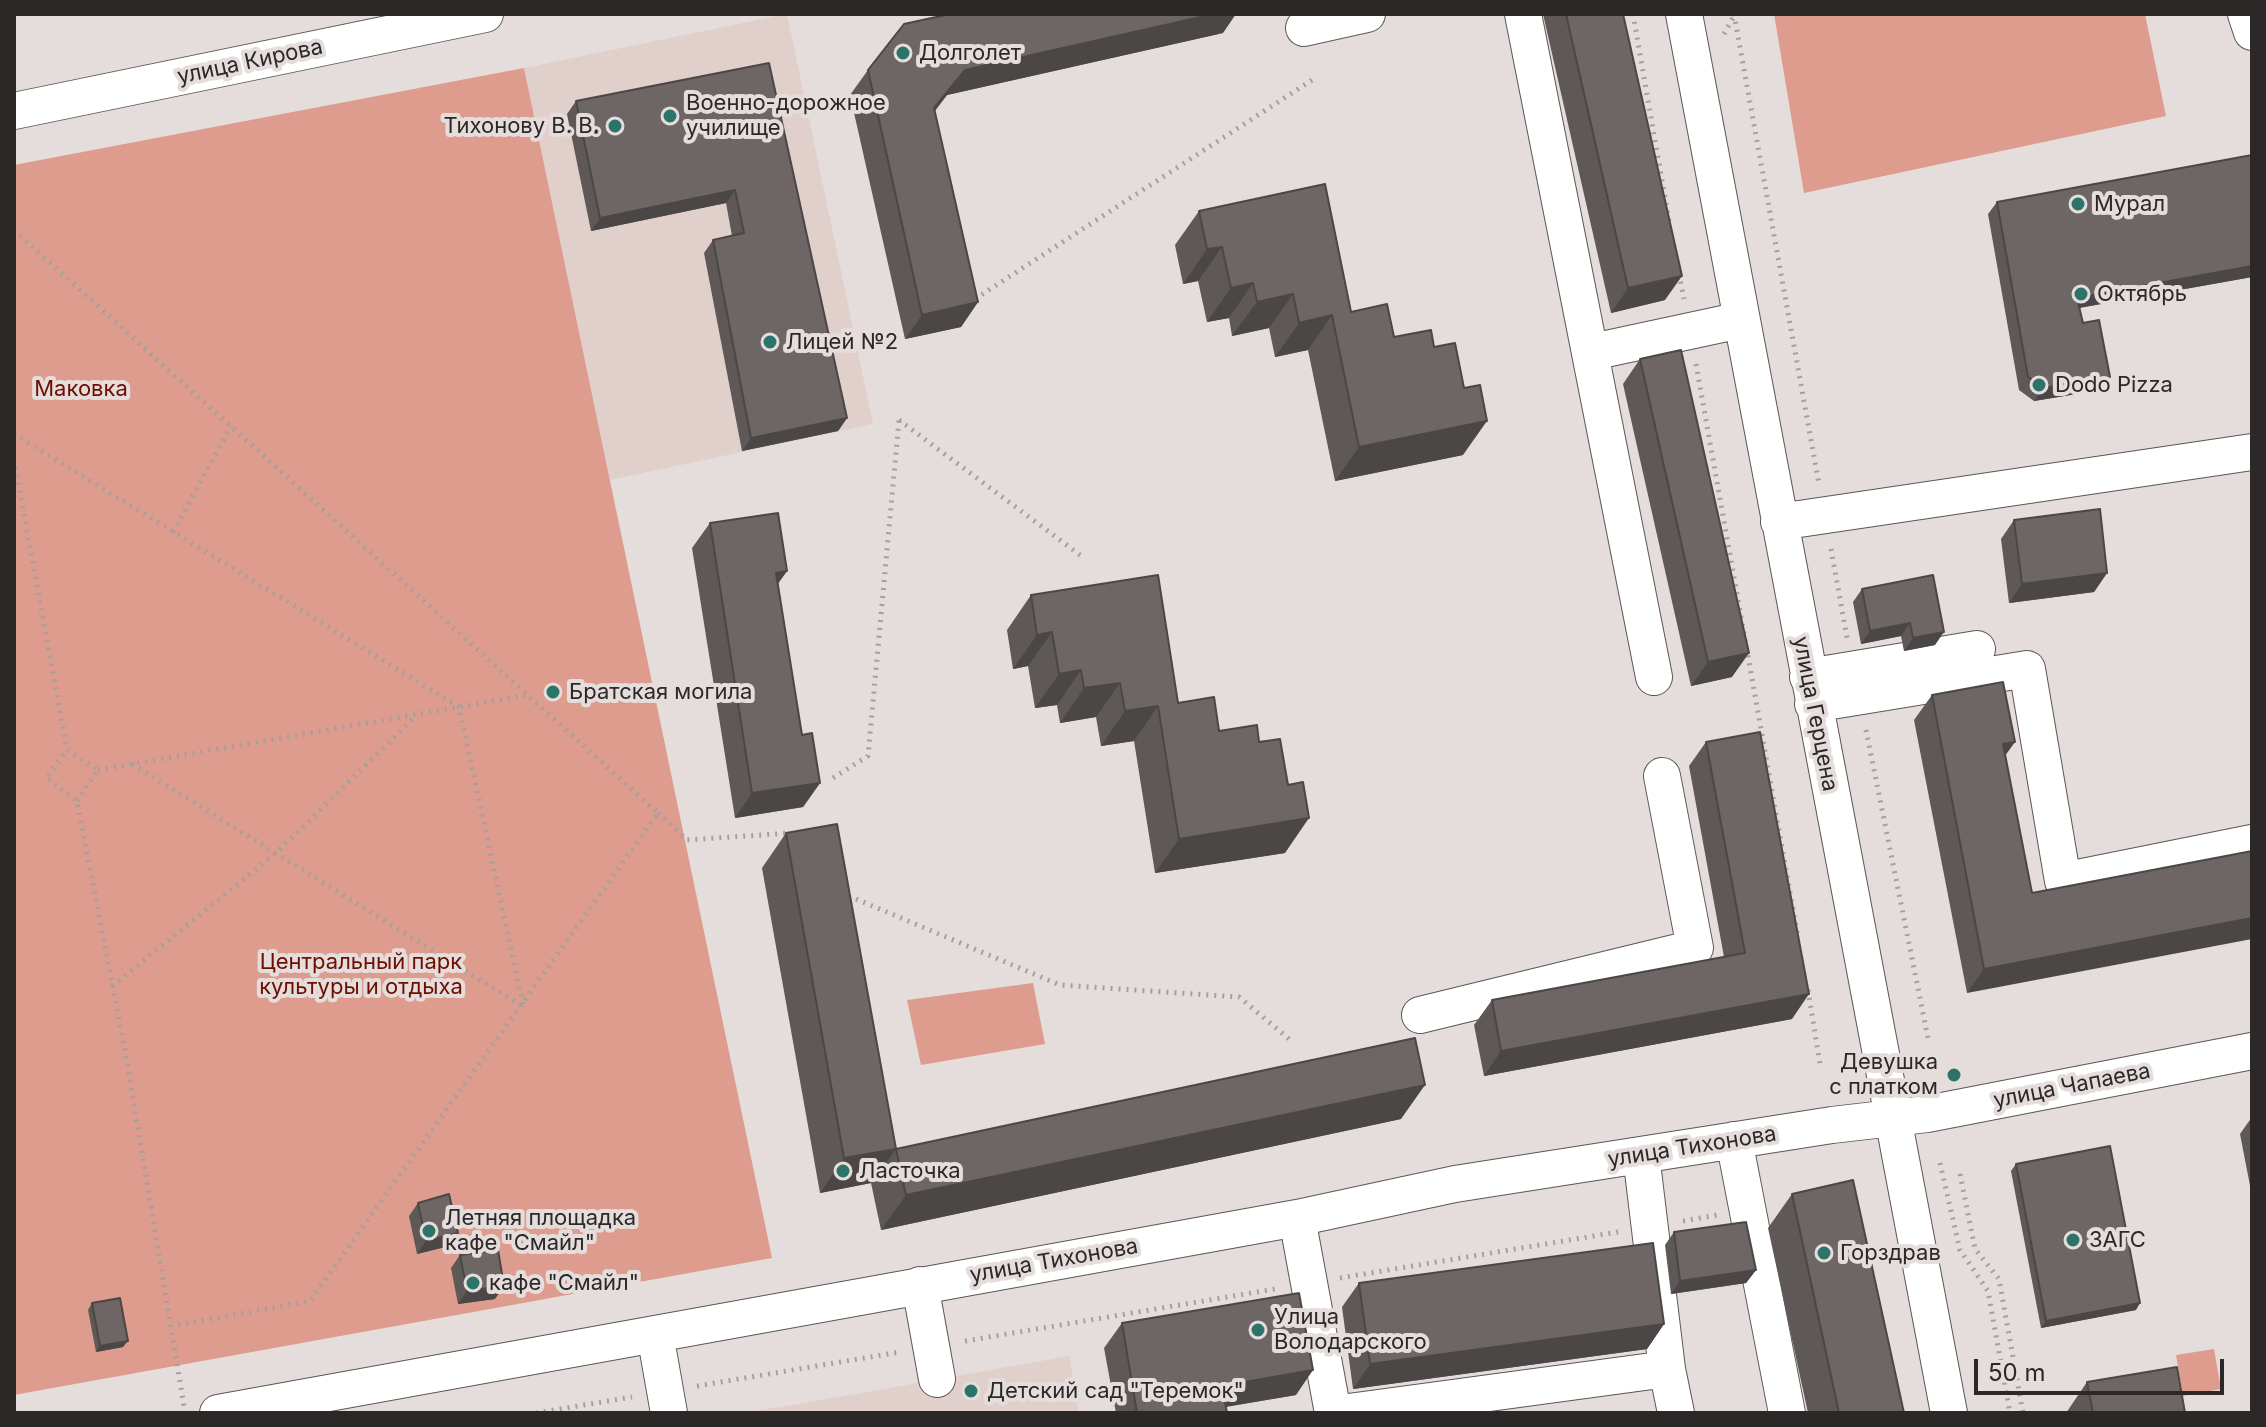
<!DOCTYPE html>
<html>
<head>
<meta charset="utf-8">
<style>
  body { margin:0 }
  #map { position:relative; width:2266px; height:1427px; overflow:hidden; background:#e5dddb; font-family:Inter,sans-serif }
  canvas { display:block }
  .frame { position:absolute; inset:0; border:16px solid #2b2827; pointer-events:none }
  .scale { position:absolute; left:1974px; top:1359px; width:250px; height:36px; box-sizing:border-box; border:4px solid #2b2827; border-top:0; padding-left:10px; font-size:24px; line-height:28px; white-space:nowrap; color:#2b2827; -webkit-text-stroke:6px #e5dddb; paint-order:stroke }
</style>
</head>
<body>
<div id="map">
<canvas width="2266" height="1427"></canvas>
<div class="frame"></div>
<div class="scale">50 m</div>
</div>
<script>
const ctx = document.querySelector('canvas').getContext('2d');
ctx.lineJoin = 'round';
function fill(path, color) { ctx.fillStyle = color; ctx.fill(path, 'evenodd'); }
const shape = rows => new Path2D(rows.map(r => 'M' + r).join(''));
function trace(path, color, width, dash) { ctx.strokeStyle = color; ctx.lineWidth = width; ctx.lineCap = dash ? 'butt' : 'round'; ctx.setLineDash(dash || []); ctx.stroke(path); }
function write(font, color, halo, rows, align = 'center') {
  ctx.font = font + ' Inter,sans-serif'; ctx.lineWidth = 8; ctx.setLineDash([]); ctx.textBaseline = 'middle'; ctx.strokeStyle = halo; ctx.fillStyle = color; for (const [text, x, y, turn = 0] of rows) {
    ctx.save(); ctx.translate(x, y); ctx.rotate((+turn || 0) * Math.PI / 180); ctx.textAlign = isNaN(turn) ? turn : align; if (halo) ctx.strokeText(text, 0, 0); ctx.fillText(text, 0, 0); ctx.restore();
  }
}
const built = shape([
  [787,14,873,424,610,480,524,68],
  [1069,1356,1079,1413,741,1413,799,1404]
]);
const green = shape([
  [1774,14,2145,14,2166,116,1804,193],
  [524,68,772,1258,14,1395,14,165],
  [1033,983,1045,1044,921,1065,907,1000],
  [2214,1349,2221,1389,2183,1396,2176,1355]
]);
const path = shape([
  [1633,14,1669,221],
  [1734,14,1819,484],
  [1724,34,1735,14],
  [14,230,658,813,310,1301,172,1326],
  [1679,274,1684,299],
  [975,299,1312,80],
  [1696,364,1798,937],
  [899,420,1084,558],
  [14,434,459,707,523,1005],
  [14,459,67,750],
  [173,532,231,426],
  [1831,549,1847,638],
  [1866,730,1929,1043],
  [132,764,522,1006],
  [98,770,527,695],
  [833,778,868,756,899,420],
  [77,801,98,770,67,750,46,778,77,801,126,1056,184,1406],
  [658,813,687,840,791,833],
  [856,899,1060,985,1239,997,1289,1039],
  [112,986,276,853,417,715],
  [1808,990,1820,1064],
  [1940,1163,1960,1250,1988,1291,2010,1413],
  [1960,1174,1975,1249,1999,1279,2023,1413],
  [1683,1221,1717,1215],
  [1340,1278,1618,1232],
  [965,1341,1275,1289],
  [697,1386,900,1352],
  [536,1413,632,1397]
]);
const minor = shape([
  [1523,14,1654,677],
  [1684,14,1949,1413],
  [2246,14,2252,32],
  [1304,28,1367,14],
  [14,111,485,14],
  [1592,352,1741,320],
  [1779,522,2252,452],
  [1808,677,1977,649],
  [1813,704,2027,669,2063,881,2252,843],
  [1420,1015,1695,948,1662,776],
  [1734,1140,1787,1413],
  [1297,1218,1333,1413],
  [920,1285,937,1379],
  [655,1334,669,1413],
  [1667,1369,1676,1413],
  [218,1413,1297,1218,1455,1184,1832,1125,1927,1114,2252,1051],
  [1341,1413,1667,1369,1641,1155]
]);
const wall = shape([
  [1543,14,1623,14,1665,300,1611,313],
  [1223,33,947,95,935,111,978,302,961,327,905,339,850,95,868,70],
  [769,63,847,418,838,431,742,451,704,253,713,240,732,236,726,203,591,231,567,114,576,101],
  [2252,155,2252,277,2079,308,2083,323,2110,377,2101,390,2034,401,2019,390,1988,214,1997,202],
  [1199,211,1351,312,1394,337,1434,347,1463,455,1335,481,1308,350,1275,357,1269,328,1232,336,1229,318,1207,322,1198,281,1183,284,1175,245],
  [1640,359,1732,677,1691,686,1623,384],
  [2014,520,2107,573,2094,592,2009,603,2001,539],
  [710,523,787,571,778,583,802,735,820,783,803,807,735,818,692,548],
  [1933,575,1935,645,1904,651,1901,636,1861,644,1853,602,1862,589],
  [1031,595,1178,703,1219,731,1259,742,1285,853,1155,873,1134,741,1101,746,1096,717,1060,723,1057,705,1035,708,1028,666,1013,669,1007,630],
  [1932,695,2005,755,2032,893,2252,851,1967,993,1914,720],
  [1706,742,1792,1019,1484,1076,1474,1025,1492,1000,1724,957,1689,766],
  [786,833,896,1149,1401,1119,881,1230,871,1183,820,1193,762,868],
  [2252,1117,2252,1196,2240,1134],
  [2016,1164,2136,1310,2041,1328,2011,1171],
  [1792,1194,1904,1413,1808,1413,1768,1228],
  [418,1203,458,1233,449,1246,417,1254,409,1216],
  [1674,1232,1756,1270,1746,1283,1671,1294,1665,1245],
  [460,1255,495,1299,458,1304,451,1268],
  [1359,1283,1664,1324,1647,1349,1353,1389,1342,1307],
  [92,1303,123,1347,96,1352,88,1310],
  [1122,1323,1296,1395,1226,1407,1227,1413,1116,1413,1104,1348],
  [2087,1382,2185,1413,2066,1413]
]);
const shadedWall = shape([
  [1214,14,1236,14,1223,33,947,95,917,133,934,108,965,70],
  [735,190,726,203,591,231,600,218],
  [1222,247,1198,281,1183,284,1207,249],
  [2252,266,2252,277,2067,310,2077,298],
  [1682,276,1665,300,1611,313,1628,288],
  [1253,283,1229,318,1207,322,1231,288],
  [1293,294,1269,328,1232,336,1257,302],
  [978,302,961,327,905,339,922,315],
  [1332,315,1308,350,1275,357,1299,323],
  [2110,377,2101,390,2034,401,2043,388],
  [847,418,838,431,742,451,751,438],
  [1487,421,1463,455,1335,481,1359,447],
  [787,571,770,595,776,573],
  [2107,573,2094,592,2009,603,2022,584],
  [1910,623,1901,636,1861,644,1870,631],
  [1052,632,1028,666,1013,669,1037,635],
  [1944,632,1935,645,1904,651,1913,638],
  [1749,653,1732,677,1691,686,1708,662],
  [1081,670,1057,705,1035,708,1059,674],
  [1120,683,1096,717,1060,723,1084,688],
  [1158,706,1134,741,1101,746,1125,711],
  [2015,742,1997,767,2003,744],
  [820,783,803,807,735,818,752,793],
  [1309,818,1285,853,1155,873,1179,839],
  [2252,918,2252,939,1967,993,1984,969],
  [1809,994,1792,1019,1484,1076,1501,1051],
  [1425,1085,1401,1119,881,1230,906,1195],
  [896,1149,871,1183,820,1193,844,1158],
  [458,1233,449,1246,417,1254,426,1241],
  [1756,1270,1746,1283,1671,1294,1680,1281],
  [504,1286,495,1299,458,1304,467,1291],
  [2140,1303,2136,1310,2041,1328,2046,1321],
  [1664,1324,1647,1349,1353,1389,1370,1364],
  [128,1341,123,1347,96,1352,100,1346],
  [1313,1370,1296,1395,1205,1410,1222,1386]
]);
const building = shape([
  [950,14,1214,14,965,70,934,108,978,302,922,315,868,70,904,24,950,14],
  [1566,14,1623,14,1682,276,1628,288,1566,14],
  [769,63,847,418,751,438,713,240,744,233,735,190,600,218,576,101,769,63],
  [2252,155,2252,266,2077,298,2083,323,2099,320,2110,377,2043,388,2028,377,1997,202,2252,155],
  [1325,184,1351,312,1387,304,1394,337,1431,330,1434,347,1455,343,1464,388,1480,385,1487,421,1359,447,1332,315,1299,323,1293,294,1257,302,1253,283,1231,288,1222,247,1207,249,1199,211,1325,184],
  [1681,350,1749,653,1708,662,1640,359,1681,350],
  [2100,509,2107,573,2022,584,2014,520,2100,509],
  [778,513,787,571,776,573,802,735,812,733,820,783,752,793,710,523,778,513],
  [1158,575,1178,703,1214,697,1219,731,1257,725,1259,742,1280,739,1288,785,1303,782,1309,818,1179,839,1158,706,1125,711,1120,683,1084,688,1081,670,1059,674,1052,632,1037,635,1031,595,1158,575],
  [1933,575,1944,632,1913,638,1910,623,1870,631,1862,589,1933,575],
  [2003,682,2015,742,2003,744,2032,893,2252,851,2252,918,1984,969,1932,695,2003,682],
  [1760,732,1809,994,1501,1051,1492,1000,1745,953,1706,742,1760,732],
  [837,824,896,1149,844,1158,786,833,837,824],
  [1415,1038,1425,1085,906,1195,896,1149,1415,1038],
  [2110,1146,2140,1303,2046,1321,2016,1164,2110,1146],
  [1853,1180,1904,1413,1839,1413,1792,1194,1853,1180],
  [449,1194,458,1233,426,1241,418,1203,449,1194],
  [1746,1222,1756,1270,1680,1281,1674,1232,1746,1222],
  [1653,1243,1664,1324,1370,1364,1359,1283,1653,1243],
  [498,1250,504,1286,467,1291,460,1255,498,1250],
  [1299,1293,1313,1370,1222,1386,1227,1413,1137,1413,1122,1323,1299,1293],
  [120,1298,128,1341,100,1346,92,1303,120,1298],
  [2177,1367,2185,1413,2093,1413,2087,1382,2177,1367]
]);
const markers = [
  [903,53,8,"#2c7369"],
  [670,116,8,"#2c7369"],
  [615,126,8,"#2c7369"],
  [2078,204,8,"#2c7369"],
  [2081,294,8,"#2c7369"],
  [770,342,8,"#2c7369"],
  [2039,385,8,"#2c7369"],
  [553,692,8,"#2c7369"],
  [1954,1075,8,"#2c7369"],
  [843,1171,8,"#2c7369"],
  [429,1231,8,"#2c7369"],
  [2073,1240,8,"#2c7369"],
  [1824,1253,8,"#2c7369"],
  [473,1283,8,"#2c7369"],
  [1258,1330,8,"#2c7369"],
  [971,1391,8,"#2c7369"]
];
const poiNames = [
  ["Долголет",919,53],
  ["Военно-дорожное",686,103],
  ["училище",686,128],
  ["Тихонову В. В.",599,126,"right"],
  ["Мурал",2094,204],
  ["Октябрь",2097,294],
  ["Лицей №2",786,342],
  ["Dodo Pizza",2055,385],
  ["Братская могила",569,692],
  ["Девушка",1938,1062,"right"],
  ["с платком",1938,1087,"right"],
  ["Ласточка",859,1171],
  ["Летняя площадка",445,1218],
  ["кафе \"Смайл\"",445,1243],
  ["ЗАГС",2089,1240],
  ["Горздрав",1840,1253],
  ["кафе \"Смайл\"",489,1283],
  ["Улица",1274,1317],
  ["Володарского",1274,1342],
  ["Детский сад \"Теремок\"",987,1391]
];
const streetNames = [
  ["улица Кирова",250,62,-12],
  ["улица Герцена",1815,714,79],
  ["улица Чапаева",2072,1086,-11],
  ["улица Тихонова",1692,1147,-9],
  ["улица Тихонова",1054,1261,-10]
];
const parkNames = [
  ["Маковка",81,389],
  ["Центральный парк",361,962],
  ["культуры и отдыха",361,987]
];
fill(built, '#e0cfcb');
fill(green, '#dd9c8e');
trace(minor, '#5d5654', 38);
trace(path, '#a59f9d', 5, [2, 6]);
trace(minor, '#fff', 36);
fill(wall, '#5e5857');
fill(shadedWall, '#4c4747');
fill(building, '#6d6665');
trace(building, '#4c4747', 2);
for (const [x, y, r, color] of markers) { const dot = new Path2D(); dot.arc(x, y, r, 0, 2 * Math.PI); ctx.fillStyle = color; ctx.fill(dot); trace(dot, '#e5dddb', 3); }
write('22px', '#2b2827', '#e5dddb', poiNames, 'left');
write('22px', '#2b2827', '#e5dddb', streetNames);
write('22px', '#6d0e00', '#e5dddb', parkNames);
</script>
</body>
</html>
